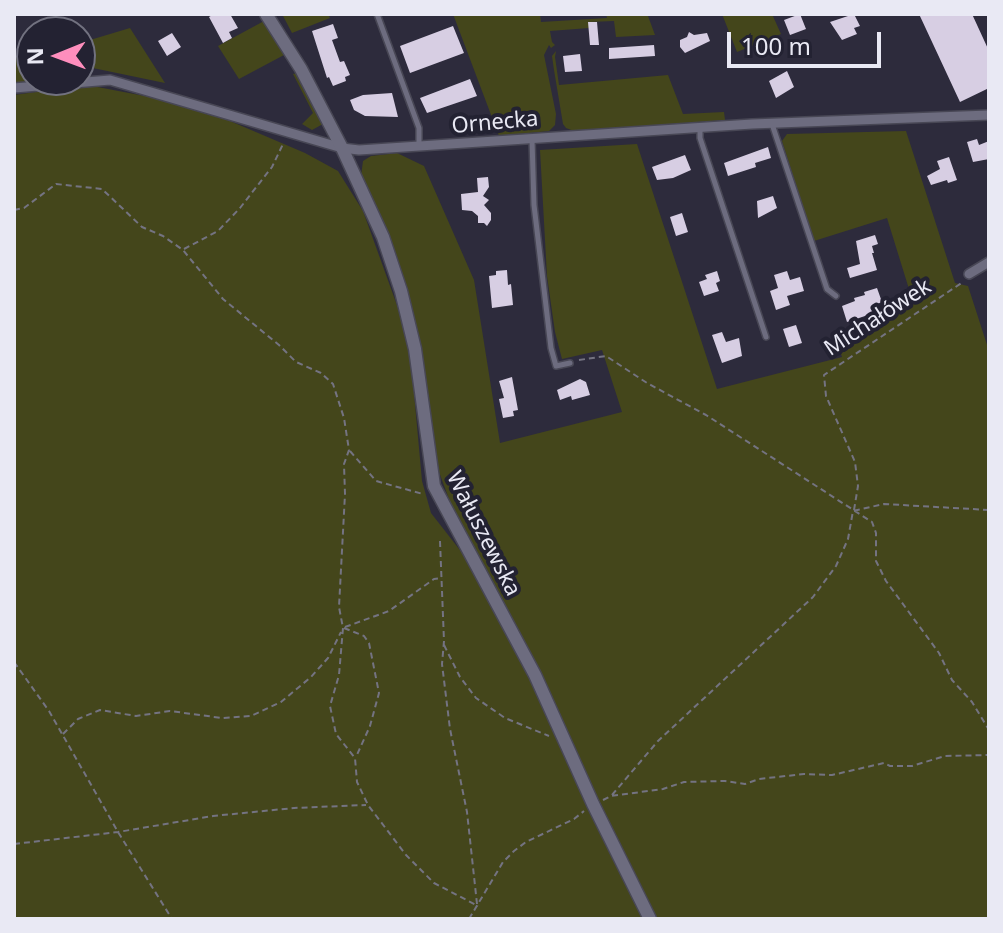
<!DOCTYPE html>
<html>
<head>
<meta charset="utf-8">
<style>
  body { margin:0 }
  #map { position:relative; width:1003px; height:933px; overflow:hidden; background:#2d2b3c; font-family:"Noto Sans",sans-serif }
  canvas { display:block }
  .frame { position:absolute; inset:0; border:16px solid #e9e9f4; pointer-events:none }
  .north { position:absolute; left:16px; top:16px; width:80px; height:80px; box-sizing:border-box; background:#232232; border:2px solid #727280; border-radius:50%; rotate:269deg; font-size:22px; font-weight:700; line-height:32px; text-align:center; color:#e9e9f4 }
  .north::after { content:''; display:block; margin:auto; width:28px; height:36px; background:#fe8ebd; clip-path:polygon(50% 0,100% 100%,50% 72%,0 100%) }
  .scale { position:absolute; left:727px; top:32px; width:154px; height:36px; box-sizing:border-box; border:4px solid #e9e9f4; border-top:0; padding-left:10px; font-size:24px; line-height:28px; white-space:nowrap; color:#e9e9f4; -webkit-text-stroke:6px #232232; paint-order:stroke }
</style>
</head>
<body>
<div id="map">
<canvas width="1003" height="933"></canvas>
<div class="frame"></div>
<div class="north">N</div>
<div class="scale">100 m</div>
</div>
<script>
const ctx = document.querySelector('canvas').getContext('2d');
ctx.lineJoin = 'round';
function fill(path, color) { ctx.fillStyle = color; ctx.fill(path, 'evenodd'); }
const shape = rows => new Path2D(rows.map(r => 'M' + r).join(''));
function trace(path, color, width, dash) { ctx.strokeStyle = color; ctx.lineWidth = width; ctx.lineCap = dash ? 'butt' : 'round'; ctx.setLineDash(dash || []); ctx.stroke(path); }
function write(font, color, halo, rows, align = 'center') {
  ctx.font = font + ' "Noto Sans",sans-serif'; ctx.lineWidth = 8; ctx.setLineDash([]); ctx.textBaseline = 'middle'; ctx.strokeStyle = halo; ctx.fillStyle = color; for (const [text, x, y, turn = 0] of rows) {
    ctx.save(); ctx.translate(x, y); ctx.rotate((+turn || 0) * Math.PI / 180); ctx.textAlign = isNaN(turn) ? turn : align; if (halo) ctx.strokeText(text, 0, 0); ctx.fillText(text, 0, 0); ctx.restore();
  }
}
const green = shape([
  [282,14,328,14,330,18,292,33],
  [453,14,540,14,541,22,607,18,606,14,682,14,648,16,655,35,616,37,614,21,589,22,589,28,550,31,552,42,555,45,551,48,549,45,544,55,556,114,555,125,549,131,499,136],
  [722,14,772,14,781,34,737,52],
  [264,21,284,55,239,79,218,46],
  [130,28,165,83,88,67,80,68,80,43],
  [556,51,555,57,559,85,668,75,683,114,724,112,725,120,574,131,566,128,563,124,554,70,552,56],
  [32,55,32,80,53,80,14,84,14,57],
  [297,73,323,124,312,130,302,124,313,113,293,74],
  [87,85,150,97,230,121,305,153,338,171,363,211,398,308,411,360,422,481,431,513,463,554,524,667,645,919,14,919,14,95],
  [906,131,955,283,968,286,989,351,989,919,657,919,602,809,543,678,459,526,439,472,428,396,413,311,401,270,361,176,363,161,371,156,397,153,424,166,474,280,500,443,622,412,602,350,562,359,555,332,547,276,540,150,637,144,717,389,842,357,840,351,913,302,887,218,814,241,782,141,787,134]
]);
const building = shape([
  [214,14,230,14,238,28,229,32,232,38,223,43,209,17],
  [800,14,806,29,790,35,784,20],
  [854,14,860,26,854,28,857,34,842,40,830,22],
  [919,14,972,14,989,51,989,88,960,102],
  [588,22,597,22,599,45,590,45],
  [333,24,338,38,332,40,340,62,344,61,350,75,345,77,346,81,333,86,329,77,327,78,312,31],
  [453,26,464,53,410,73,400,46],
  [689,32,694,35,707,33,710,41,685,53,680,47,680,40,687,37],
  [172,33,181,47,167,56,158,41],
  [654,45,655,56,609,59,609,48],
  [580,54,582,71,565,72,563,56],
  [787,71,794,87,776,98,769,81],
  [470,79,477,96,427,113,420,98],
  [392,93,398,117,365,116,354,110,350,100,363,95],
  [977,139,979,145,989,141,989,159,973,162,967,142],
  [768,147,771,158,755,163,756,167,728,176,724,163],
  [685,155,691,170,673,178,657,180,652,167],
  [949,157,957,180,948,183,947,180,931,185,927,176,940,169,937,161],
  [488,177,489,187,483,196,489,200,484,205,491,213,491,220,487,226,484,223,478,223,478,216,472,211,462,210,461,194,478,192,477,178],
  [773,196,777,208,758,218,757,201],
  [682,213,688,232,676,236,670,217],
  [875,235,878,244,872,246,874,253,872,253,877,270,850,278,847,268,860,264,856,241],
  [507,270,508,285,511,284,513,305,492,308,489,276,496,275,496,271],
  [717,271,720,281,716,283,719,291,704,296,699,282,707,279,705,275],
  [787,271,790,280,800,277,804,291,787,296,790,305,776,310,770,291,778,288,774,275],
  [877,288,882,302,872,306,874,313,847,322,842,306,855,301,854,298,865,295,864,292],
  [796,325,802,343,789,347,783,329],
  [722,332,726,342,739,338,742,356,722,363,712,335],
  [512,377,518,410,513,411,514,416,503,418,499,399,504,398,499,381],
  [580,379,586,382,590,395,572,400,571,396,560,400,557,390]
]);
const path = shape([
  [14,210,24,208,56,184,102,189,142,227,163,236,183,250,223,299,279,345,296,362,321,373,333,384,344,418,349,450,344,464,345,494,339,607,343,628,339,675,330,706,336,734,355,758,357,782,368,805,406,855,434,883,478,906],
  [184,249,218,231,240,208,272,167,284,142],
  [579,360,606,356,647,383,706,415,872,522,876,533,876,561,886,581,939,653,952,680,972,702,989,730],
  [350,451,376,481,423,494],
  [854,510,858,486,855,462,826,396,824,375,963,282],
  [440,541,444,641,442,664,450,729,467,812,477,904],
  [345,627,389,611,434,579,442,578],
  [344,628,364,636,369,643,379,693,370,726,356,757],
  [444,645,460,677,476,698,505,718,549,736],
  [14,662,49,711,118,832,172,919],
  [63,734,78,719,100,710,136,716,170,711,222,718,251,716,281,702,311,677,328,658,341,632],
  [612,795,658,741,813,597,836,566,848,539,853,511,884,504,989,510],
  [603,800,611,796,663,789,684,782,725,781,745,784,759,779,804,774,832,775,884,763,890,766,912,766,945,756,989,755],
  [14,844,118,832,213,816,294,808,366,805],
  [469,919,503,862,514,851,526,842,574,819,584,811]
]);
const service = shape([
  [377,14,419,128,419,146],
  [772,124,827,289,836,296],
  [700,129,700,138,766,337],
  [532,140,534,205,551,348,556,366,570,363]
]);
const minor = shape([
  [14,88,110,80,342,148,359,150,752,124,989,115],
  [969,274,989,262]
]);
const tertiary = shape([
  [266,14,301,69,342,148,383,237,401,291,415,349,434,486,535,675,593,804,650,919]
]);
const streetNames = [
  ["Ornecka",495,123,-5],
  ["Michałówek",878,318,-33],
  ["Wałuszewska",483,534,63]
];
fill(green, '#44461b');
fill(building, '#d7cee3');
trace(service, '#484755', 8);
trace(minor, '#484755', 12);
trace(tertiary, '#484755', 15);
trace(path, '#747381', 2, [6, 4]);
trace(service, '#6d6c7f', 5);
trace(minor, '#6d6c7f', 9);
trace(tertiary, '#6d6c7f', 12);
write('22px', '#e9e9f4', '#232232', streetNames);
</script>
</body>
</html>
